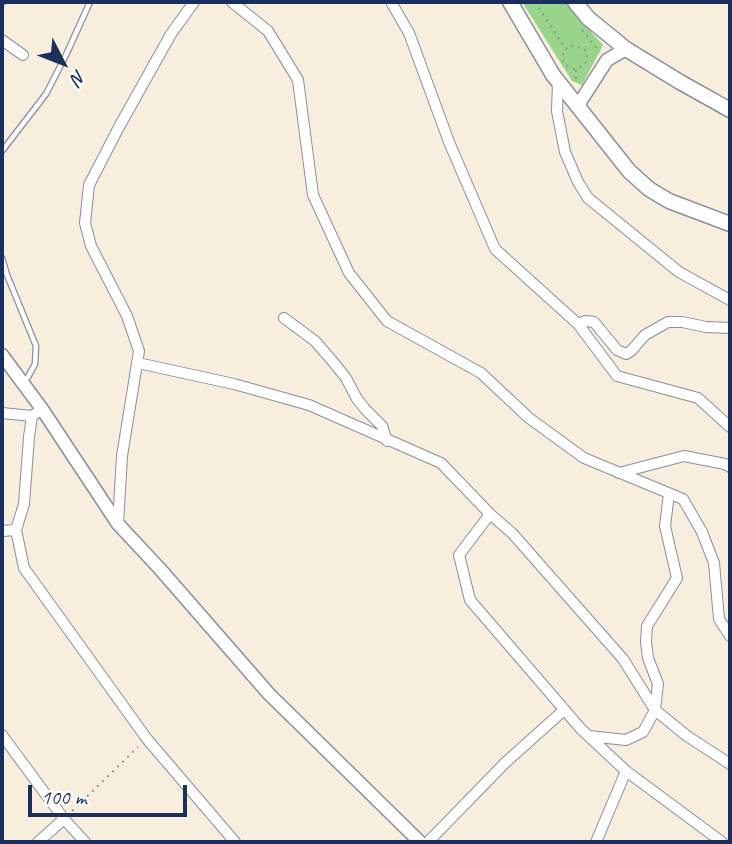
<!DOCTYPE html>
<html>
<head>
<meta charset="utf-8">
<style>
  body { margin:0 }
  #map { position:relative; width:732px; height:844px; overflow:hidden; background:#f8eedd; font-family:Caveat,sans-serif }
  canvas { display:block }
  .frame { position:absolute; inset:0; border:4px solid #1b2f5e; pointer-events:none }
  .north { position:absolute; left:28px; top:28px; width:70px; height:70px; -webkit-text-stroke:5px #fdfcf7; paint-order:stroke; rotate:132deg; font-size:19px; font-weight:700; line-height:28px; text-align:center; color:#1b2f5e }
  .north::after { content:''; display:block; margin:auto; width:24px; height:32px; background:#1b2f5e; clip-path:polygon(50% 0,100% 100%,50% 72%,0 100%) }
  .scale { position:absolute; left:28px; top:785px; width:159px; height:32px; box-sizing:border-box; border:4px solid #1b2f5e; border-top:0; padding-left:9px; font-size:21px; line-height:24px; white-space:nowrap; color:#1b2f5e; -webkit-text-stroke:5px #fdfcf7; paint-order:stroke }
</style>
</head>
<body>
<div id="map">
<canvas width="732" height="844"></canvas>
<div class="frame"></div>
<div class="north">N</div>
<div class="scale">100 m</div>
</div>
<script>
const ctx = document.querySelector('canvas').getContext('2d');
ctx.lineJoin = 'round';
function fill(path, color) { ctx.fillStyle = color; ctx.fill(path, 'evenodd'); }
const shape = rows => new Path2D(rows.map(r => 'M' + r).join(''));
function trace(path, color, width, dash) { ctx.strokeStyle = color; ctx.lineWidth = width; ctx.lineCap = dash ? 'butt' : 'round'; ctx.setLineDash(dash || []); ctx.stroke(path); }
const green = shape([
  [522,2,566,2,573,12,603,45,582,85,572,81]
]);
const path = shape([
  [535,2,565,48],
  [582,30,600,52],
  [571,46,583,48,587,52,587,61,583,66,574,69,564,64,563,60,563,54,565,49,571,46],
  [576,70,576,82],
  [72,811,138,747]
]);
const service = shape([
  [2,2,3,2],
  [2,151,46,94,66,55,90,2],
  [2,258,7,275,36,346,35,364,28,377,23,383]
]);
const minor = shape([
  [232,2,268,31,298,80,313,195,349,273,387,321,481,373,529,418,584,458,683,499,702,532,714,563,719,619,730,636],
  [391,2,409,33,449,142,495,249,578,324,617,376,698,398,730,427],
  [2,40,23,55],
  [558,82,557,111,565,152,578,182,588,198,679,272,730,300],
  [284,318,315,341,334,363,346,378,357,399,366,410,382,426,387,441],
  [578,324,585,321,594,322,617,350,626,354,631,351,645,335,668,322,682,322,706,327,730,328],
  [138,363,234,384,309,405,441,463,490,514,459,555,470,600,581,729,626,771,722,842],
  [42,409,32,416,29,437,24,504,16,530,24,568,147,739,235,842],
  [2,413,32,416],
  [619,473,684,456,725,464,730,467],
  [490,514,512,533,623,659,655,710,687,736,730,764],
  [118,524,122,456,139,351,127,316,91,246,85,223,89,185,119,127,171,34,194,2],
  [2,531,16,530],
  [2,735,64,819,85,842],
  [589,736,626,740,643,732,655,710,658,684,648,658,646,642,647,626,677,578,665,526,669,494],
  [38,842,64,819],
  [428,842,506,762,564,710],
  [596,842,626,771]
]);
const tertiary = shape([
  [577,107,607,60,626,49],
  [2,355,42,409,118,524,160,569,269,694,420,842]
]);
const secondary = shape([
  [510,2,553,75,629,171,649,189,669,201,730,224],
  [575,2,588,18,626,49,680,82,730,110]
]);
fill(green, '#98d489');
trace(service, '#8a8e9e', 7);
trace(minor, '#8a8e9e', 12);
trace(tertiary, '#8a8e9e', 15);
trace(secondary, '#8a8e9e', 17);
trace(path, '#8a8e9e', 2, [2, 5]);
trace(service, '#fff', 4.5);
trace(minor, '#fff', 10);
trace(tertiary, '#fff', 12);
trace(secondary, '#fff', 14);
</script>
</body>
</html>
